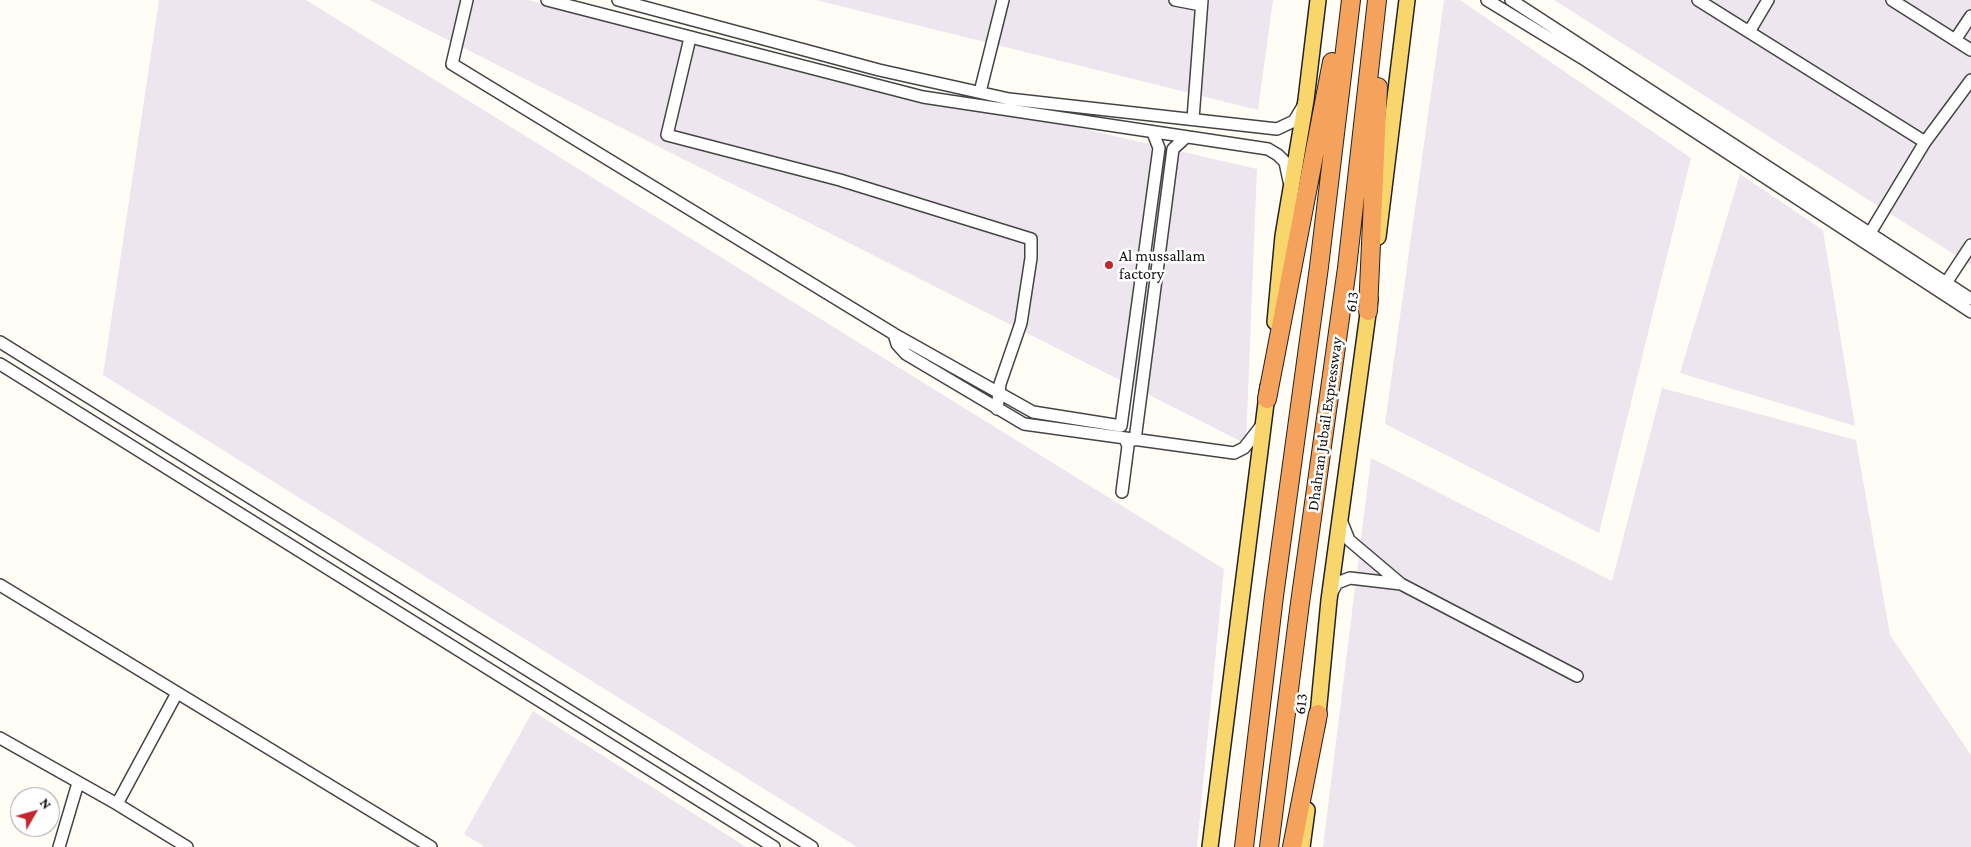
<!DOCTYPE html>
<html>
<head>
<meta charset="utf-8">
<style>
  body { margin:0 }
  #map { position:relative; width:1971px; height:847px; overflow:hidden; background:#fffdf5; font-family:"Crimson Pro",serif }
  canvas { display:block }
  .north { position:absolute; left:10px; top:787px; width:50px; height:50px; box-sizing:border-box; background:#fff; border:1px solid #a0a0a0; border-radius:50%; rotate:52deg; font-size:14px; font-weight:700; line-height:20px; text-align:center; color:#111 }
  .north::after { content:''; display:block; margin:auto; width:18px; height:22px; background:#c4262e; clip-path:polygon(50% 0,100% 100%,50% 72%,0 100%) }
</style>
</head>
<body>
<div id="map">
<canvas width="1971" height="847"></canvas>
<div class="north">N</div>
</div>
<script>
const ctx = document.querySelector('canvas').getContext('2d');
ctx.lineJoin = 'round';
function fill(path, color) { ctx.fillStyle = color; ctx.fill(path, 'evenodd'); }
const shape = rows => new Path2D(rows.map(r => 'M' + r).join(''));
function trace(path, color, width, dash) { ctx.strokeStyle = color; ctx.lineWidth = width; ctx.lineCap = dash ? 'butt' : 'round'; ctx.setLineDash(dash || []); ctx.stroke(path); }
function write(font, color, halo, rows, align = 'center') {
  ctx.font = font + ' "Crimson Pro",serif'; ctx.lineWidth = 5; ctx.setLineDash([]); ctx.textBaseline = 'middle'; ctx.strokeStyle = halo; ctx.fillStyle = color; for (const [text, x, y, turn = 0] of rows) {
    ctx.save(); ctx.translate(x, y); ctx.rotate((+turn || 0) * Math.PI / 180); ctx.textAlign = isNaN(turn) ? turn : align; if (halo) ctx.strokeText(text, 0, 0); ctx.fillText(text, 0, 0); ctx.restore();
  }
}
const industrial = shape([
  [159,0,306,0,1224,569,1197,847,857,847,103,375],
  [369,0,528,0,1257,169,1246,444],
  [816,0,1273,0,1258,110],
  [1444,0,1460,0,1691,158,1599,533,1385,424],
  [1554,0,1971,0,1971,265],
  [1740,174,1823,230,1855,426,1680,373],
  [1662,388,1856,440,1890,635,1971,755,1971,847,1323,847,1371,458,1612,581],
  [533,711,746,847,485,847,464,834]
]);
const minor = shape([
  [467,0,452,64,894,334,1033,412,1121,426,1159,148,1153,133],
  [547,0,923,97,1268,149,1278,155,1285,162,1289,181],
  [618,0,879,70,1009,99,1277,129,1294,121,1303,106],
  [1175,0,1201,5],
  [1487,0,1582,58,1971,312],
  [1511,0,1971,299],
  [1698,0,1925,142],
  [1892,0,1971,50],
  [1749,32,1768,0],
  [690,38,667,135,840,180,1031,239,1031,258,1021,323,1000,384,997,409],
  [1955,40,1971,16],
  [980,92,1003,0],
  [1193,119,1202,0],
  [1870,233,1925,142,1971,80],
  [1946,283,1971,245],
  [894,334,897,344,906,354,1024,424,1234,453,1244,448,1262,425],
  [0,342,812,847],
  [0,364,774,847],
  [1135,440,1173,149,1185,138],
  [1122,492,1128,446,1125,439],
  [1401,584,1577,676],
  [0,585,431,847],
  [1331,594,1337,583,1350,578,1401,584,1349,540,1341,520],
  [0,738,117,804,187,847],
  [117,804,177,693],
  [59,847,78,783]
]);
const major = shape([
  [1378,237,1407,0],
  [1275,322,1283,236,1306,100,1318,0],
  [1317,725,1329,600,1370,299],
  [1210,847,1268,387],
  [1302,847,1307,810]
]);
const highway = shape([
  [1368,311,1378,87],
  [1267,399,1332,62],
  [1244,847,1274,596,1319,267,1351,0],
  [1269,847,1300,603,1347,268,1377,0],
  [1292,847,1318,714]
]);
const markers = [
  [1109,265,5,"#c4262e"]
];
const poiNames = [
  ["Al mussallam",1119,256],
  ["factory",1119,274]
];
const streetNames = [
  ["613",1352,302,-82],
  ["Dhahran Jubail Expressway",1325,424,-82],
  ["613",1301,704,-84]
];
fill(industrial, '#eee6ef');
trace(minor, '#444', 14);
trace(major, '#222', 18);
trace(highway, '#222', 20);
trace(minor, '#fff', 11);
trace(major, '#f9d66b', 15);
trace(highway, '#f5a25d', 18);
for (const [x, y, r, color] of markers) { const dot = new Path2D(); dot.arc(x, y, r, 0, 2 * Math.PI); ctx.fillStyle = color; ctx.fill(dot); trace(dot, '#fff', 2); }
write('16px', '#111', '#fff', poiNames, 'left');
write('16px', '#111', '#fff', streetNames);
</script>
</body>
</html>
